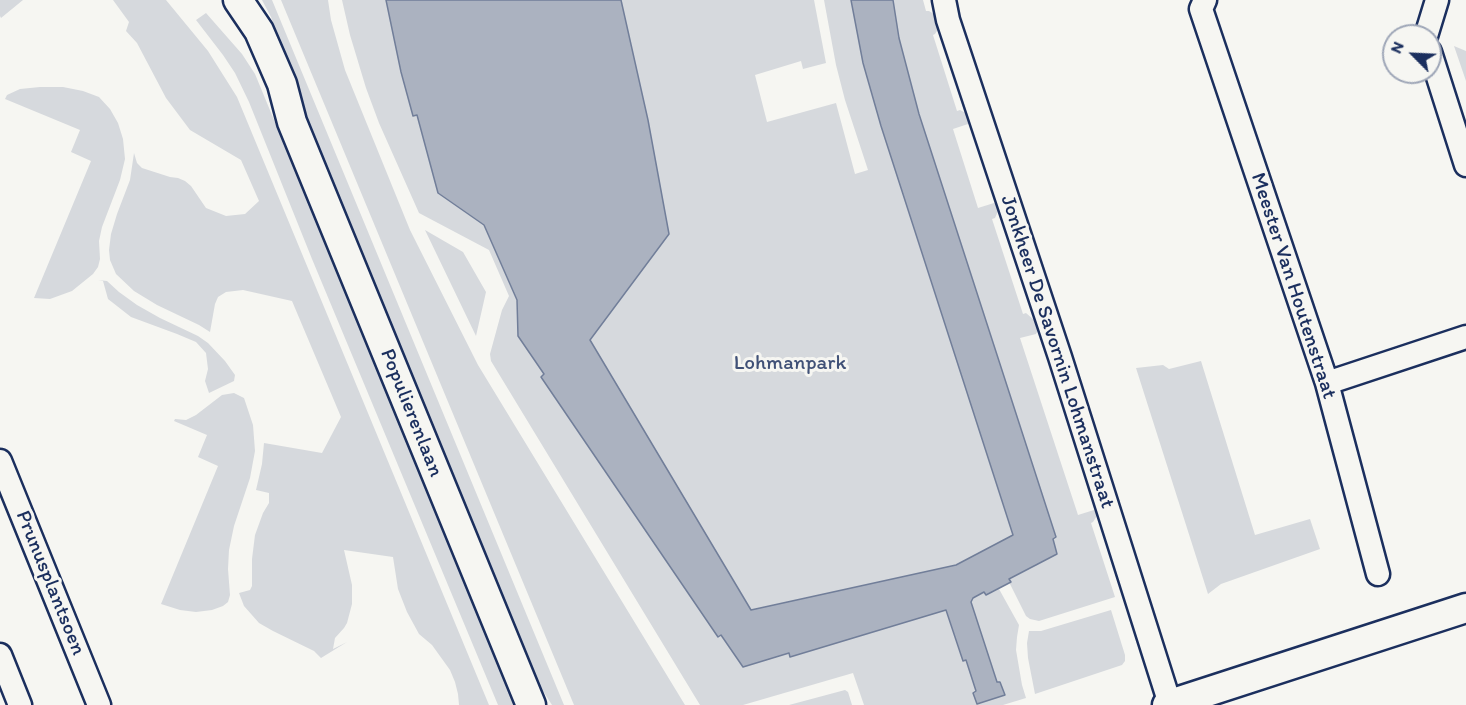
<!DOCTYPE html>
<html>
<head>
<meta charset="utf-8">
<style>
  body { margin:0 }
  #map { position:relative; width:1466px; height:705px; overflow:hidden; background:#f6f6f2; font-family:Itim,sans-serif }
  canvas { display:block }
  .north { position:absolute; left:1382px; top:24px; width:60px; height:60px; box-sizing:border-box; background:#f6f6f2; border:2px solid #9ea6b7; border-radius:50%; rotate:294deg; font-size:16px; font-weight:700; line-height:24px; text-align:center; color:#1b2f5e }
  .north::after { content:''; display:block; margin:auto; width:21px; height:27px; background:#1b2f5e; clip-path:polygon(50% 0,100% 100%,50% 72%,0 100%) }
</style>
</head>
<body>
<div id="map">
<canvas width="1466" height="705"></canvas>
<div class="north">N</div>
</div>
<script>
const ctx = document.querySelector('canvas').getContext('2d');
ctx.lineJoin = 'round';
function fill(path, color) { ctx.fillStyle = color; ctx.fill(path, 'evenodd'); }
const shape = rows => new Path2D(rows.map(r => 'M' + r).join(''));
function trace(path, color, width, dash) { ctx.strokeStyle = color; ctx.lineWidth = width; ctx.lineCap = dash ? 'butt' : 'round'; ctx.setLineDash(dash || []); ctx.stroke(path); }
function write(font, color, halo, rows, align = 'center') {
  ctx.font = font + ' Itim,sans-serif'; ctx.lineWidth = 6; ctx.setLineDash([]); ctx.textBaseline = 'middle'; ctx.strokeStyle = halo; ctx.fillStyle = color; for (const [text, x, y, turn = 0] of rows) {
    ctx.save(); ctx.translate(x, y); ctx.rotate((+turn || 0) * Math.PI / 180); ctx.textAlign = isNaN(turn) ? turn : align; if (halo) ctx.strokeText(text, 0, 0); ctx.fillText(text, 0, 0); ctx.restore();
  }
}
const green = shape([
  [0,0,23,0,1,18,0,16],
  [113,0,166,0,208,51,237,97,489,705,459,705,458,694,455,682,450,670,432,645,419,634,407,612,398,589,393,557,344,550,352,585,352,604,347,623,344,628,335,638,333,649,347,642,321,658,314,651,273,631,259,623,244,606,239,593,250,590,252,586,252,559,255,535,263,513,269,503,269,493,256,490,262,464,264,443,322,453,341,417,292,301,243,290,226,292,218,297,215,304,210,332,199,325,157,305,134,291,116,274,110,260,109,250,111,234,117,214,130,180,134,153,137,163,142,168,170,177,178,178,185,181,191,186,206,208,226,216,245,214,259,201,241,160,190,130,166,98,137,43,126,31,129,22],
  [262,0,272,0,564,705,552,705,534,677,295,101,281,45,271,17],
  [281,0,328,0,331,20,345,70,410,230,478,365,685,705,574,705],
  [342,0,386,0,401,72,413,115,417,115,438,193,484,225,517,301,518,336,544,374,541,377,718,636,721,635,743,667,789,653,790,656,946,610,963,661,966,660,977,692,973,693,977,704,1000,682,997,683,971,602,973,598,984,592,986,595,999,589,1019,625,1017,637,1016,650,1022,685,1026,698,1003,705,864,705,853,673,743,705,700,705,491,361,490,354,502,310,509,296,489,250,419,213,379,123,366,88,350,35],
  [621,0,814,0,826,63,803,69,801,61,755,75,767,122,836,103,855,174,868,170,845,100,836,65,824,0,851,0,863,63,881,126,1013,535,956,565,750,610,590,340,669,234,648,120],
  [893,0,923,0,926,11,929,11,937,16,940,26,935,34,933,35,957,111,960,110,968,114,970,120,968,124,953,129,978,208,994,203,997,204,999,209,995,218,992,219,1023,314,1026,313,1034,320,1038,330,1036,334,1020,338,1078,515,1094,510,1098,514,1093,522,1091,523,1115,597,1039,621,1030,619,1026,616,1008,580,1057,554,1052,538,1056,537,919,114,899,38],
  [206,13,242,54,255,74,516,705,498,705,312,259,249,102,235,73,223,55,196,20],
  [1454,46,1466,51,1466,81],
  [40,87,63,87,83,91,99,97,110,109,118,123,123,139,125,159,120,180,102,227,99,241,100,259,98,267,93,274,72,291,50,299,34,298,91,161,71,152,80,130,5,99,7,95,20,89],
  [425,230,463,252,486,292,476,336],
  [98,280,107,281,119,292,137,305,160,318,198,336,208,343,225,361,235,375,234,381,209,393,205,381,208,369,206,353,196,342,177,334,131,317,108,299,103,281],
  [1201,361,1255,535,1310,519,1320,549,1221,584,1208,594,1136,368,1163,365,1169,369],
  [234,393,244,398,253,425,255,451,250,478,234,526,229,550,228,569,230,595,228,602,223,606,212,610,196,612,180,610,161,604,218,466,198,457,207,435,174,421,175,419,186,420,196,415,222,395],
  [1111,610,1125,655,1125,661,1122,665,1035,694,1028,658,1027,643,1029,631,1041,631],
  [845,690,848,692,852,705,789,705]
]);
const water = shape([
  [386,0,621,0,648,120,669,234,590,340,751,610,956,565,1013,535,881,126,863,63,851,0,893,0,899,38,919,114,1056,537,1053,539,1057,554,1009,579,1011,582,986,595,984,592,973,598,971,602,997,682,1000,682,1005,695,977,704,973,693,976,691,966,660,963,661,946,610,790,657,789,653,743,667,721,635,718,637,541,377,544,374,518,336,517,300,484,225,438,193,417,115,413,116,401,72,386,0]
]);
const minor = shape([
  [944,0,948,20,1060,357,1170,704],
  [1205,0,1201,9,1327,383,1378,574],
  [1426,36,1437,0],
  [1430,52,1466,165],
  [1327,383,1466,337],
  [0,461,99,705],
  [0,655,20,705]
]);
const tertiary = shape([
  [238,0,259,31,282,84,292,122,531,705],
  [1167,705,1466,608]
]);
const streetNames = [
  ["Meester Van Houtenstraat",1293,286,72],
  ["Jonkheer De Savornin Lohmanstraat",1057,352,72],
  ["Populierenlaan",411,413,68],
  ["Prunusplantsoen",50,583,68]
];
const parkNames = [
  ["Lohmanpark",790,364]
];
fill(green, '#d6d9dd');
fill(water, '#abb2c0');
trace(water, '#717e99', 1.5);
trace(minor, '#1b2f5e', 27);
trace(tertiary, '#1b2f5e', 33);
trace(minor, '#f6f6f2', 22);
trace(tertiary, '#f6f6f2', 28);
write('21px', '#1b2f5e', '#f6f6f2', streetNames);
write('21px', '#405177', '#f6f6f2', parkNames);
</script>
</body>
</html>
